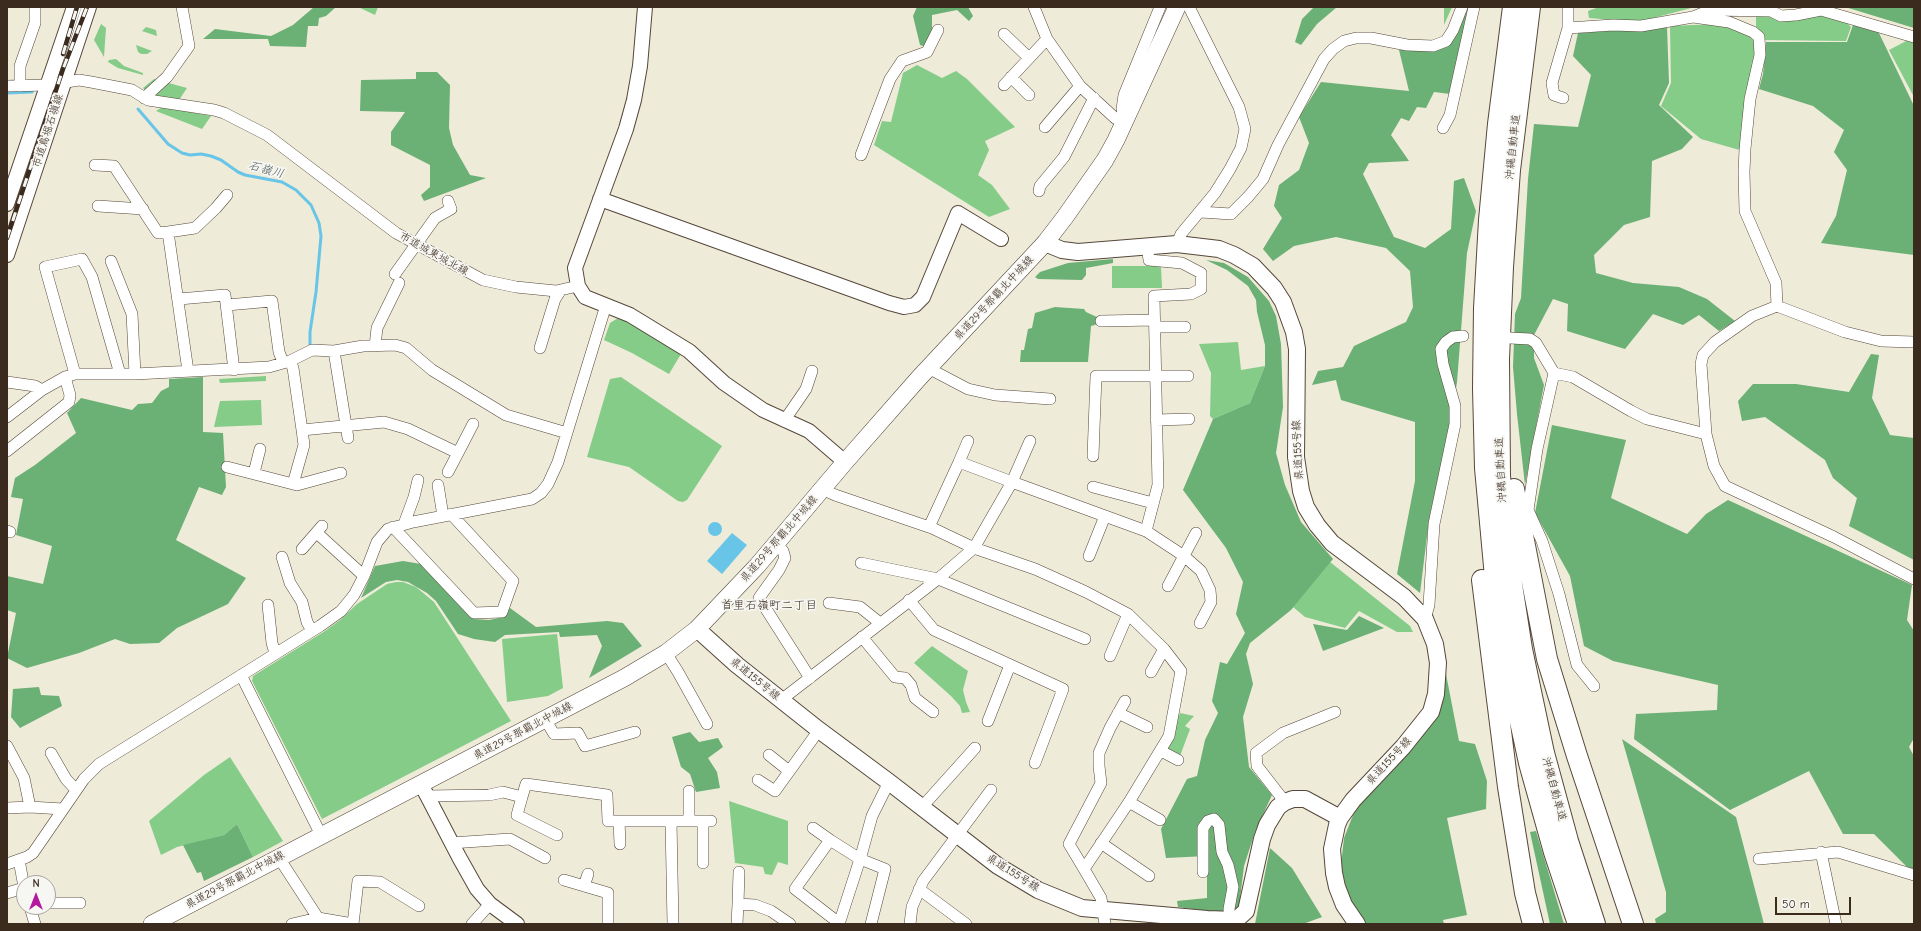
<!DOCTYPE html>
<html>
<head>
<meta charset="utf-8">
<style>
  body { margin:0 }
  #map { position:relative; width:1921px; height:931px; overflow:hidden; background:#eeebd8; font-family:"Comic Neue",sans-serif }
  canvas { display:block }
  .frame { position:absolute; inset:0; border:8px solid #3b2a1e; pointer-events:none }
  .north { position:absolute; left:16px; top:875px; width:40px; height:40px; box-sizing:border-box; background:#f6f6f2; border:1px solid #aba49d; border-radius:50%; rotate:0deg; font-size:11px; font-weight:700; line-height:16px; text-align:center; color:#3b2a1e }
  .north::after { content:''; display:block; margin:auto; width:14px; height:18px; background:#b5179e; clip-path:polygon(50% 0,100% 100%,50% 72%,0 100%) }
  .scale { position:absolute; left:1775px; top:897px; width:76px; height:18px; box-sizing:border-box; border:2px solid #3b2a1e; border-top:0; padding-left:5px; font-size:12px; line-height:14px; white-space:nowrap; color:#3b2a1e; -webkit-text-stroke:3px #f6f6f2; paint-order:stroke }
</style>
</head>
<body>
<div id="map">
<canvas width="1921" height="931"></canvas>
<div class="frame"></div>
<div class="north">N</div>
<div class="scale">50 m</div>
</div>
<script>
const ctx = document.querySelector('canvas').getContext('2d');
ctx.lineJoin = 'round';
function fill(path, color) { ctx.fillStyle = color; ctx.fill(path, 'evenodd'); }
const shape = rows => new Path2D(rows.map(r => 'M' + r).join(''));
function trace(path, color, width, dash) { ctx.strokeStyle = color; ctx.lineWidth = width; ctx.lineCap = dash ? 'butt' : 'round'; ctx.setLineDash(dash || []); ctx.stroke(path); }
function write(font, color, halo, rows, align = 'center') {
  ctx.font = font + ' "Comic Neue","Klee One",sans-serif'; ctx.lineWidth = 3.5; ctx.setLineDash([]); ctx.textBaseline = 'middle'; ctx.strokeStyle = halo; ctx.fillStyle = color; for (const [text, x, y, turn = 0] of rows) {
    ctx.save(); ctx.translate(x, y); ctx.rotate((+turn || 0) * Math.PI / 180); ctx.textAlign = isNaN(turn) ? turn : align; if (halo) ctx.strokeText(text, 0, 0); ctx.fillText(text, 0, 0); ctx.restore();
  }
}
const green = shape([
  [358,7,378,7,375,15],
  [1444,7,1452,7,1444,25],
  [1599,7,1695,7,1638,22,1589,18,1588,11],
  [1818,15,1841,17,1851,27,1846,41,1763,40,1756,29,1756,16],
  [101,24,106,28,104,57,94,40],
  [1717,24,1740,30,1751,36,1756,46,1746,96,1743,151,1701,139,1661,106,1671,83,1670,26],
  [146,27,156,30,157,36,142,31],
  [1910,39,1914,40,1914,97,1889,50],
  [136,45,152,51,147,54,141,54,138,52],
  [116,59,124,66,143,73,143,75,118,68,108,62,109,60],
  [917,65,942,78,956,71,967,79,1015,127,985,141,989,150,978,175,992,185,1010,209,989,217,874,145,882,121,891,122,903,73],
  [154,79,187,88,179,100,152,97,143,88],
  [162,107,211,116,202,129,156,111],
  [1112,266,1161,266,1162,288,1112,288],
  [618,318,633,325,681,354,669,374,632,353,604,340,610,323],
  [1238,342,1241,370,1265,366,1250,403,1213,419,1210,416,1211,373,1199,344],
  [266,376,266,381,220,383,219,379],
  [621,377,722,446,687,500,683,502,678,501,629,467,587,457,610,379],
  [261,400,262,425,214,427,220,401],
  [1330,562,1410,626,1413,632,1397,632,1359,611,1345,628,1305,617,1293,607],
  [396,582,403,582,416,587,434,602,511,721,322,819,252,681,253,676,325,631,340,620,357,604,387,584],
  [557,634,563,688,548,696,507,702,502,639],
  [932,646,968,671,963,690,966,702,970,712,962,713,960,706,951,696,914,663],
  [1180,713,1194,716,1185,726,1190,729,1180,756,1169,751,1167,747],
  [230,757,283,841,253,857,237,824,224,835,177,847,161,855,149,821,204,775],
  [729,801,788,821,788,865,778,862,772,875,765,874,763,867,735,863]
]);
const forest = shape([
  [314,7,336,7,326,16,319,18,318,26,308,26,306,47,270,46,268,39,203,39,215,29,271,36,293,25],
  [917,7,968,7,973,16,969,21,957,10,932,15,932,30,926,47,920,45,913,16],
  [1314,7,1337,7,1317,24,1301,45,1295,42,1302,19],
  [1845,7,1914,7,1914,28],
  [1466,11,1468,16,1450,94,1434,92,1426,108,1417,107,1409,121,1401,118,1391,135,1409,161,1369,163,1363,174,1394,237,1425,248,1451,229,1454,181,1464,178,1476,211,1467,253,1457,382,1451,420,1429,520,1420,593,1397,574,1415,481,1415,422,1341,400,1336,380,1312,385,1318,371,1343,367,1354,346,1406,322,1413,307,1410,271,1386,248,1336,237,1294,246,1273,261,1263,249,1282,218,1274,206,1279,185,1299,170,1309,143,1299,117,1321,82,1409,91,1399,50,1436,50],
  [1853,25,1878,31,1914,106,1914,255,1821,243,1836,216,1847,170,1834,152,1844,130,1813,106,1759,89,1763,74,1766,42,1847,42],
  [1667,27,1669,83,1659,105,1693,137,1682,149,1652,161,1650,217,1624,225,1594,255,1596,273,1633,283,1679,287,1707,299,1735,321,1719,331,1699,315,1683,325,1653,314,1625,349,1567,331,1568,304,1553,299,1534,335,1534,358,1544,385,1525,485,1517,414,1513,367,1515,314,1521,298,1528,179,1534,124,1578,127,1591,75,1573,56,1578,33],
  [416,72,437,72,450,85,449,128,453,145,470,175,486,178,424,201,421,195,430,187,430,165,391,145,391,132,405,112,360,111,361,80,416,79],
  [1113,259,1113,263,1086,268,1086,275,1082,280,1038,279,1035,277,1040,272,1068,263],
  [1206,260,1224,263,1248,277,1269,301,1276,316,1281,344,1283,407,1276,453,1285,485,1301,522,1333,559,1291,610,1250,643,1246,654,1253,684,1243,717,1249,767,1272,795,1255,832,1244,866,1239,907,1222,913,1178,907,1177,901,1207,898,1207,856,1166,858,1161,829,1187,779,1197,776,1205,740,1218,713,1212,701,1220,662,1227,664,1245,633,1236,614,1243,582,1226,548,1183,490,1213,419,1250,403,1265,366,1265,345,1257,312,1256,300,1248,286,1227,270],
  [1055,307,1084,309,1086,312,1099,318,1098,324,1091,326,1088,362,1020,362,1021,350,1024,350,1028,329,1032,328,1035,313],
  [1871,354,1879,355,1872,398,1890,435,1914,438,1914,560,1849,526,1857,498,1833,478,1825,460,1765,417,1742,421,1738,401,1753,384,1796,384,1849,392],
  [203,377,203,432,223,433,226,487,222,495,199,487,176,540,246,578,228,604,177,628,159,643,130,644,115,639,79,653,27,668,7,658,16,613,7,610,7,576,43,584,52,546,16,535,23,499,11,497,15,478,35,465,76,433,67,413,81,398,132,410,138,404,152,403,161,391,169,387,169,379],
  [1552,425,1626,440,1611,498,1687,534,1706,514,1728,500,1912,585,1907,620,1914,631,1914,738,1909,747,1914,756,1914,870,1909,869,1874,834,1843,834,1809,771,1730,810,1634,739,1636,714,1717,710,1718,685,1613,661,1584,646,1570,576,1535,513],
  [403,561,421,564,467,612,475,619,489,620,499,618,510,608,536,627,607,621,623,623,642,646,589,678,602,646,597,635,560,637,559,632,505,635,495,642,474,639,458,634,436,601,427,593,408,582,397,580,386,582,361,598,375,566],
  [1359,616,1384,628,1323,651,1313,624,1347,630],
  [1446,674,1459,741,1475,744,1487,781,1486,809,1447,818,1467,915,1443,920,1444,924,1366,924,1348,896,1341,865,1344,838,1355,810,1444,693],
  [39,687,41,695,59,696,62,706,20,728,11,717,13,689],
  [690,732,699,742,718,738,723,747,708,758,717,772,720,788,696,792,690,774,681,767,672,737],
  [1622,739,1736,817,1764,924,1656,924,1655,919,1666,912,1666,892],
  [237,824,253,857,204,881,201,872,197,873,183,845,224,835],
  [1536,831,1564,924,1550,924,1530,832],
  [1270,848,1292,868,1322,917,1303,924,1255,924]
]);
const water = shape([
  '708 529a7 7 0 1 1 14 0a7 7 0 1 1-14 0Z',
  [732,533,747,545,722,574,707,561]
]);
const stream = shape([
  [7,93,32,92],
  [138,109,168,144,182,153,190,155,201,154,211,156,221,160,238,172,245,175,282,182,296,190,311,205,319,223,321,236,316,292,310,332,310,346]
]);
const minor = shape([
  [1034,7,1047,39],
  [1693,17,1729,22,1753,32,1759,37,1760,55,1750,99,1745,149,1744,172,1745,211,1776,283,1777,306],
  [1568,28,1613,25,1641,26,1693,17,1710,10,1771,11,1781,16,1796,15,1821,10,1914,37],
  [1004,34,1029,58],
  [1011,77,1029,95],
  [1004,85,1047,39,1080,86],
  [7,86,48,85,79,80,91,82,132,90,148,100,214,110,224,113,267,135,396,233,483,280,516,287,556,291,578,286],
  [20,86,20,66,35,23,35,7],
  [144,98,167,77,189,46,182,7],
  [1563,98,1554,95,1552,83,1568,28,1568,7],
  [1124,119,1122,109,1124,95,1160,7],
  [1045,127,1080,86,1115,118,1125,124],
  [1443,128,1450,115,1474,7],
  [861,155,890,79,902,61,927,52,938,30],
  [95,165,114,166,158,233,168,232],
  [1039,191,1040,186,1064,157,1094,98],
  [98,206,143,209],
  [1201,212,1231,214,1248,197,1263,179,1278,145,1324,59,1333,49,1344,41,1356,38,1371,38,1407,45,1433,46,1446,41,1453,30,1462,7],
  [1177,244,1181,234,1215,193,1230,169,1241,148,1245,129,1239,107,1189,7],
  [111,261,132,314,135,374],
  [395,274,435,218,451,209,448,201],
  [179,299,225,295,234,370],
  [227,305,272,301,279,352,283,362],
  [1101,321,1155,320],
  [1155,327,1185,327],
  [1510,338,1530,339,1536,343,1554,373,1573,377,1631,411,1647,419,1706,434],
  [1914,342,1881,341,1845,332,1777,306,1752,316,1715,342,1703,355,1701,364,1706,434,1714,466,1725,486,1834,537,1914,579],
  [375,346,377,328,399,283],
  [540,348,555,299,561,290],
  [334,351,348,438],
  [290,361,293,368,302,430,384,422,408,429,458,453,473,424],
  [928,368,968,389,995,395,1050,399],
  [188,371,168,232,195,228,216,208,227,195],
  [1554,373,1537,449,1528,510,1542,541,1559,594,1577,665,1594,686],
  [75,374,45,267,82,259,92,277,120,374],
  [7,382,35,386,42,390,65,377,75,374,135,374,269,367,290,361,312,350,334,351,363,346,395,345,406,348,432,370,506,415,567,433],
  [7,417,42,390],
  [1156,420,1189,419],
  [784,421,806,389,812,371],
  [7,451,69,402,70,395,65,377],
  [1093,456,1096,376,1188,376],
  [959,462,968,441],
  [227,467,297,485,341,473],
  [448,472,458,453],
  [254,473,260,449],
  [293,484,304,445,302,430],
  [438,485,443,516],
  [1093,487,1153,503],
  [822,489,835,495,932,528,974,548,1035,569,1086,592,1128,614,1164,649,1181,671,1169,736,1129,802,1084,869,1101,898,1105,924],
  [404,524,414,497,418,480],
  [393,527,474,613,502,612,513,581,451,514],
  [929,527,959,462,1012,482,1030,441],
  [7,531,10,532],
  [1146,531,1184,556,1201,571,1210,590,1211,602,1200,623],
  [317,533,364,576],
  [775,544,783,551,785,558,779,570,759,598,810,678],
  [302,549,322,526],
  [1089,556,1105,516],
  [282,557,290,583,302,602,307,622,312,631],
  [861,563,938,579,1085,639],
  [1168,586,1196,533],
  [909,600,934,630,1063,689,1035,763],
  [829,603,860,607,880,623],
  [268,605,272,643,275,653],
  [1425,619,1429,605,1434,524,1455,424,1455,406,1443,364,1441,349,1446,342,1453,337,1463,336],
  [862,637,895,677,905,678,911,685,915,698,933,712],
  [666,653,678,672,707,724],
  [1110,656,1128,614],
  [1151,672,1164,649],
  [241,675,321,835],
  [781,700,938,579,974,548,1012,482,1146,531,1158,485,1154,296,1191,294,1201,289,1201,273,1182,263,1149,260,1147,245],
  [1118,713,1147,727],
  [545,719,554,734,578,733,585,746,635,732],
  [988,721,1010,665],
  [7,746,24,778,30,807,63,809],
  [1161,751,1178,760],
  [51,753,66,779,76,790],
  [769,755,789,771],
  [758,780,775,791,819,730],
  [689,791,689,821],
  [427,796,489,795,503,792,522,797,526,784,607,795,608,821,671,821,673,924],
  [522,797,517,815,557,835],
  [1129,802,1160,820],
  [1285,802,1257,766,1256,753,1283,733,1335,712],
  [922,807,975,748],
  [7,808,30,807],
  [619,821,620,844],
  [671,821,711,821],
  [703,821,703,863],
  [813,828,830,840],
  [451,843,510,839,545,858],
  [1101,843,1149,876],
  [1821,852,1836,924],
  [279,858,318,918],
  [1759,859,1838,852,1914,875],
  [19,860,24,887],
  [7,864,27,857,33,853,84,779,99,764,320,626,341,611,354,595,364,576,377,542,388,529,413,522,532,499,541,493,548,484,558,462,606,305],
  [1084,869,1069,844,1101,783,1099,766,1099,753,1110,728,1125,701],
  [739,872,738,904,755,905,771,911,790,924],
  [1203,872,1203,828,1208,821,1214,819,1219,825,1222,852,1228,865,1233,887,1229,909,1230,921],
  [564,880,608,893,608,924],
  [584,886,588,874],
  [919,889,966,924],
  [7,893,24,888],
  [48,903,80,903],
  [30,907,35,924],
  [839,923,795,889,830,840,860,859,885,869,871,924],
  [292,924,318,918,353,924],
  [353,924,358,881,380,882,419,906],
  [472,924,490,904],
  [737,924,738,904],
  [839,924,861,856,872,816,889,782],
  [910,924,912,907,923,881,991,790]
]);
const tertiary = shape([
  [645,7,640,66,634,100,626,129,575,268,578,286,585,297,630,315,689,351,724,383,763,410,809,431,845,462],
  [600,199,889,303,904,307,915,305,923,297,958,213,1001,239],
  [7,204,74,7],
  [7,255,89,7],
  [421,784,459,857,477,889,490,904,517,924]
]);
const secondary = shape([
  [1045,243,1062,250,1078,252,1177,244,1219,249,1234,255,1253,266,1274,288,1283,302,1294,332,1297,349,1296,457,1301,491,1306,507,1317,525,1332,543,1404,597,1425,619,1435,644,1438,663,1436,694,1431,712,1403,747,1353,800,1340,818,1337,825,1332,849,1334,873,1337,887,1344,905,1357,924],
  [697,629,737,665,819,730,889,782,998,866,1038,890,1082,908,1207,919,1236,920,1246,911,1262,839,1267,825,1278,807,1285,802,1293,799,1305,799,1340,818]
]);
const primary = shape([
  [152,924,624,678,666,653,697,629,757,566,845,462,918,379,1045,243,1065,217,1105,160,1116,140,1177,7]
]);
const motorway = shape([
  [1513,7,1498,124,1489,220,1484,308,1483,388,1485,468,1495,577,1503,637,1515,698,1529,763,1554,852,1578,924],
  [1530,7,1510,170,1503,267,1499,359,1500,476,1509,565,1522,649,1544,753,1568,841,1595,924],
  [1514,489,1547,659,1577,756,1633,924],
  [1482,580,1508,787,1525,893,1533,924]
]);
const rail = shape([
  [63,54,77,7],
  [7,238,63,69,87,7]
]);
const streetNames = [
  ["市道鳥堀石嶺線",48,131,-72],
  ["沖縄自動車道",1513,147,-84],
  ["市道城東城北線",434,254,29],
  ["県道29号那覇北中城線",994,298,-47],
  ["県道155号線",1298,450,-93],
  ["沖縄自動車道",1501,470,-93],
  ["県道29号那覇北中城線",779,539,-49],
  ["県道155号線",755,679,39],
  ["県道29号那覇北中城線",523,731,-28],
  ["県道155号線",1389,761,-47],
  ["沖縄自動車道",1554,789,75],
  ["県道155号線",1013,873,32],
  ["県道29号那覇北中城線",235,880,-28]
];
const waterNames = [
  ["石嶺川",266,170,15]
];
const neighbourhoodNames = [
  ["首里石嶺町二丁目",769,606]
];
fill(green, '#84cc88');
fill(forest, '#6bb074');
fill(water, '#69c5e7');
trace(stream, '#69c5e7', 3);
trace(minor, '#56473a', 12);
trace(tertiary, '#56473a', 16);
trace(secondary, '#56473a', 18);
trace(primary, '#56473a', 18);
trace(motorway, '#56473a', 22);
trace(minor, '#fff', 11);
trace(tertiary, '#fff', 14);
trace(secondary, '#fff', 16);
trace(primary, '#fff', 17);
trace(motorway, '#fff', 20);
trace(rail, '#3b2a1e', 4.5);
trace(rail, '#f6f6f2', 3, [9]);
write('11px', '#3b2a1e', '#f6f6f2', streetNames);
write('italic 12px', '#49585a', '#f6f6f2', waterNames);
write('12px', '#3b2a1e', '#f6f6f2', neighbourhoodNames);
</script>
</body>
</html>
